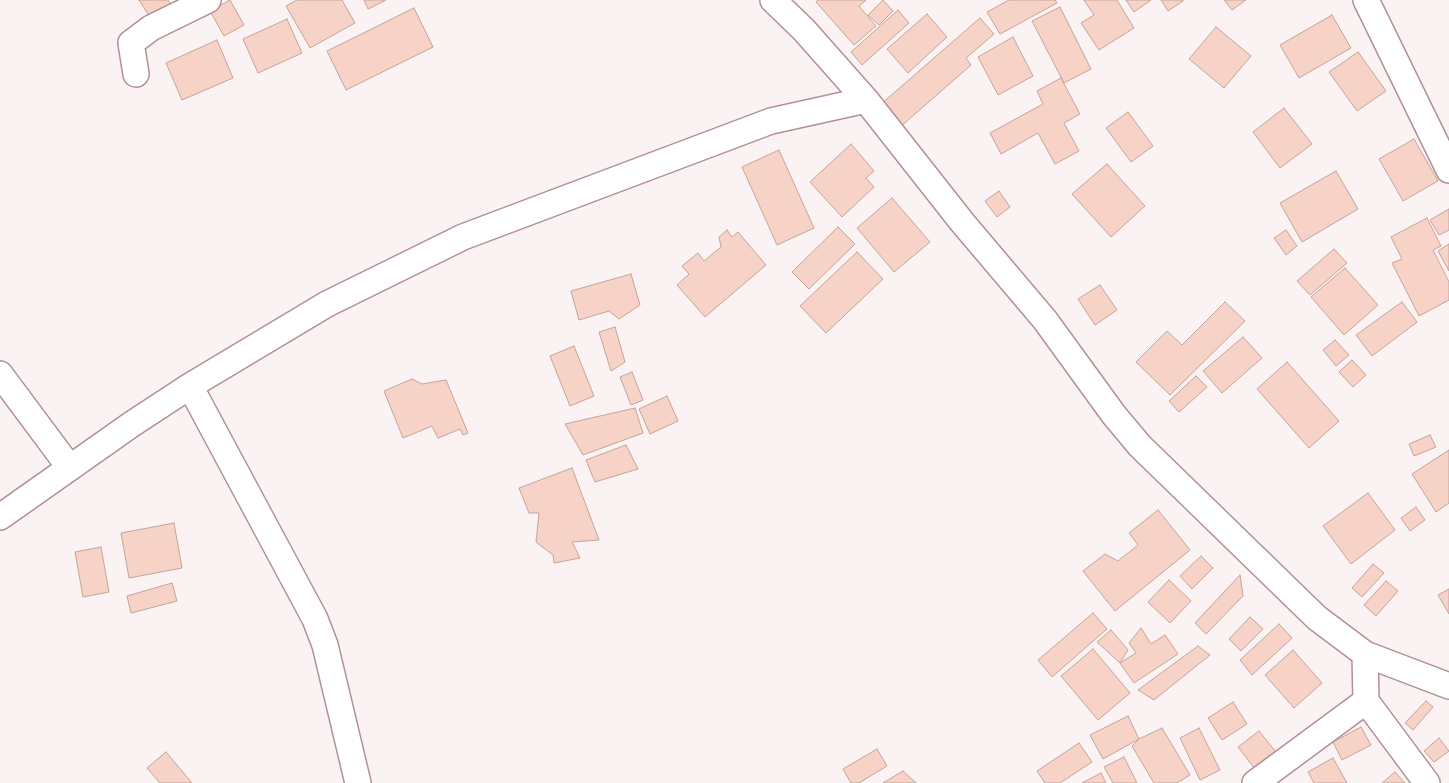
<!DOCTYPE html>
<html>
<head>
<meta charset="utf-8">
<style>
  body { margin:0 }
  canvas { display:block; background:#faf2f3 }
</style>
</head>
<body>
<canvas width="1449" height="783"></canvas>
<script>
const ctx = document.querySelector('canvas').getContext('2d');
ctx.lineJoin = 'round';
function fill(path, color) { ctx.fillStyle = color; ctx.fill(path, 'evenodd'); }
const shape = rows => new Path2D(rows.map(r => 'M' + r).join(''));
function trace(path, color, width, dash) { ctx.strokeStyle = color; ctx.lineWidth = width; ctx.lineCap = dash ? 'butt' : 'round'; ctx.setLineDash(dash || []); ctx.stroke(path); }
const building = shape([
  [139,0,168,0,176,11,155,25,139,0],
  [230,0,244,25,224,36,210,11,230,0],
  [297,0,342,0,355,23,310,48,286,6,297,0],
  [364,0,386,0,368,9,364,0],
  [818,0,866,0,859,6,876,26,854,45,816,2,818,0],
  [883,0,893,11,879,25,868,15,883,0],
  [1009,0,1055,0,1057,3,1000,34,987,12,1009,0],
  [1084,0,1117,0,1134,28,1099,50,1081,23,1094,15,1084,0],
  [1126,0,1151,0,1134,12,1126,0],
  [1161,0,1183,0,1183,1,1168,11,1161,0],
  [1224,0,1246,0,1232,10,1224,0],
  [1060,7,1091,69,1064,83,1032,21,1060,7],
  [414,8,433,47,346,90,327,51,414,8],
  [898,10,909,23,862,65,851,52,898,10],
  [927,14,947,37,908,73,887,49,927,14],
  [1332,15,1351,48,1299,78,1280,45,1332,15],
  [980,18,994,34,966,58,971,65,899,128,880,105,980,18],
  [287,19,302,53,258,73,243,39,287,19],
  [1216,27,1251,56,1224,88,1189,59,1216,27],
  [1013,37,1033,76,998,95,978,57,1013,37],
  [217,40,233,78,182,100,166,63,217,40],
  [1358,52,1386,91,1357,111,1329,72,1358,52],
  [1061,78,1080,114,1064,123,1079,151,1055,164,1038,133,1001,154,990,133,1043,104,1037,91,1061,78],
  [1284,108,1312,144,1280,168,1253,132,1284,108],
  [1128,112,1153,146,1131,162,1106,128,1128,112],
  [1414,139,1438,181,1403,201,1379,159,1414,139],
  [851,144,874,171,866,178,874,187,842,217,810,182,851,144],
  [779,150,814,228,777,245,742,167,779,150],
  [1107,164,1145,206,1111,237,1072,194,1107,164],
  [1336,171,1358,209,1302,242,1280,203,1336,171],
  [999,191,1010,207,997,217,985,201,999,191],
  [892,198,930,242,894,272,857,228,892,198],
  [1449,209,1449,230,1439,235,1430,220,1449,209],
  [1427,218,1441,246,1433,250,1449,282,1449,300,1419,316,1392,263,1402,259,1391,237,1427,218],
  [838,227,855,244,809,289,792,272,838,227],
  [727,230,732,237,738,232,766,265,705,317,677,285,689,274,682,266,698,253,704,261,721,247,719,237,727,230],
  [1286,230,1297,246,1286,255,1274,238,1286,230],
  [1449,244,1449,271,1438,251,1449,244],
  [1334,249,1347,263,1310,295,1297,281,1334,249],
  [857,252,883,279,826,333,800,306,857,252],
  [1345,268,1378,305,1344,335,1311,297,1345,268],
  [631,274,640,305,619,319,609,311,579,320,571,291,631,274],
  [1100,285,1117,310,1095,325,1078,299,1100,285],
  [1225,302,1245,321,1170,395,1136,362,1167,331,1182,345,1225,302],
  [1402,302,1417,322,1372,356,1356,335,1402,302],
  [615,327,625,362,611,371,599,332,615,327],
  [1243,337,1262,358,1222,393,1203,371,1243,337],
  [1335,340,1349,355,1336,366,1323,350,1335,340],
  [574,346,594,396,570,406,550,356,574,346],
  [1352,360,1366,375,1353,387,1339,372,1352,360],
  [1287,362,1339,421,1309,448,1257,389,1287,362],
  [632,372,643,400,631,405,620,377,632,372],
  [1196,376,1207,387,1179,412,1169,401,1196,376],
  [412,379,422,384,446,380,468,433,463,435,460,429,438,438,432,426,403,438,384,391,412,379],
  [667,396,678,421,650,434,639,409,667,396],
  [635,408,643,433,583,455,565,424,635,408],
  [1430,435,1436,447,1414,456,1409,444,1430,435],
  [626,445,638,469,595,482,586,460,626,445],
  [1449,450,1449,503,1436,512,1412,474,1449,450],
  [572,468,599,540,572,542,580,558,554,563,553,555,536,542,539,513,529,513,519,488,572,468],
  [1368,493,1395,530,1351,564,1323,526,1368,493],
  [1416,507,1425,520,1410,531,1401,518,1416,507],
  [1158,510,1190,550,1115,611,1083,571,1105,554,1118,561,1138,545,1129,533,1158,510],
  [174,523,182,568,129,578,121,533,174,523],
  [101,547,109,592,83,597,75,552,101,547],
  [1201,556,1213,568,1192,589,1180,576,1201,556],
  [1373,564,1384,573,1362,597,1352,588,1373,564],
  [1240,575,1243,596,1206,634,1195,623,1240,575],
  [1169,580,1191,601,1170,623,1148,602,1169,580],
  [1386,581,1398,591,1376,616,1364,605,1386,581],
  [172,583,177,601,131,613,127,596,172,583],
  [1449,589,1449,614,1438,595,1449,589],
  [1093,613,1107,629,1052,677,1038,660,1093,613],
  [1250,617,1263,629,1241,651,1229,639,1250,617],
  [1279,624,1292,638,1252,675,1240,660,1279,624],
  [1141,628,1151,644,1165,635,1178,654,1134,683,1120,663,1136,653,1129,643,1141,628],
  [1111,630,1128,650,1120,663,1097,642,1111,630],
  [1198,646,1210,655,1154,700,1138,690,1198,646],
  [1093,649,1130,693,1098,720,1061,676,1093,649],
  [1293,650,1322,683,1294,708,1265,675,1293,650],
  [1426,701,1433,707,1413,730,1405,723,1426,701],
  [1233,702,1247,724,1222,740,1208,718,1233,702],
  [1128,716,1139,739,1103,759,1090,735,1128,716],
  [1361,727,1371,745,1342,760,1333,742,1361,727],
  [1162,728,1190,775,1177,783,1154,783,1132,746,1139,739,1162,728],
  [1199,728,1220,770,1200,780,1180,738,1199,728],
  [1259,731,1276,752,1255,769,1238,747,1259,731],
  [1439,738,1449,751,1434,762,1424,751,1439,738],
  [1079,743,1092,762,1060,783,1045,783,1037,771,1079,743],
  [877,749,887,766,859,783,851,783,843,769,877,749],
  [166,752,192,783,160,783,147,768,166,752],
  [1124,757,1137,783,1113,783,1104,767,1124,757],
  [1333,758,1347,783,1314,783,1308,772,1333,758],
  [903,771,916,783,883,783,903,771],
  [1395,772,1405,783,1382,783,1395,772],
  [1101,773,1106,783,1082,783,1101,773]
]);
const street = shape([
  [773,0,804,30,866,100,962,222,1045,320,1114,415,1140,446,1317,618,1365,654,1449,686],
  [1366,0,1449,170],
  [136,74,131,43,151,28,208,0],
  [0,374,70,468],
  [190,386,315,619,325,645,358,783],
  [0,517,132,424,190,386,327,304,463,237,771,121,866,100],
  [1365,654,1366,701,1427,783],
  [1255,783,1366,701]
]);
fill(building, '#f7d3c7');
trace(building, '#c5a398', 1);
trace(street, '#b38f96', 28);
trace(street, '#fff', 25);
</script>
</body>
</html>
